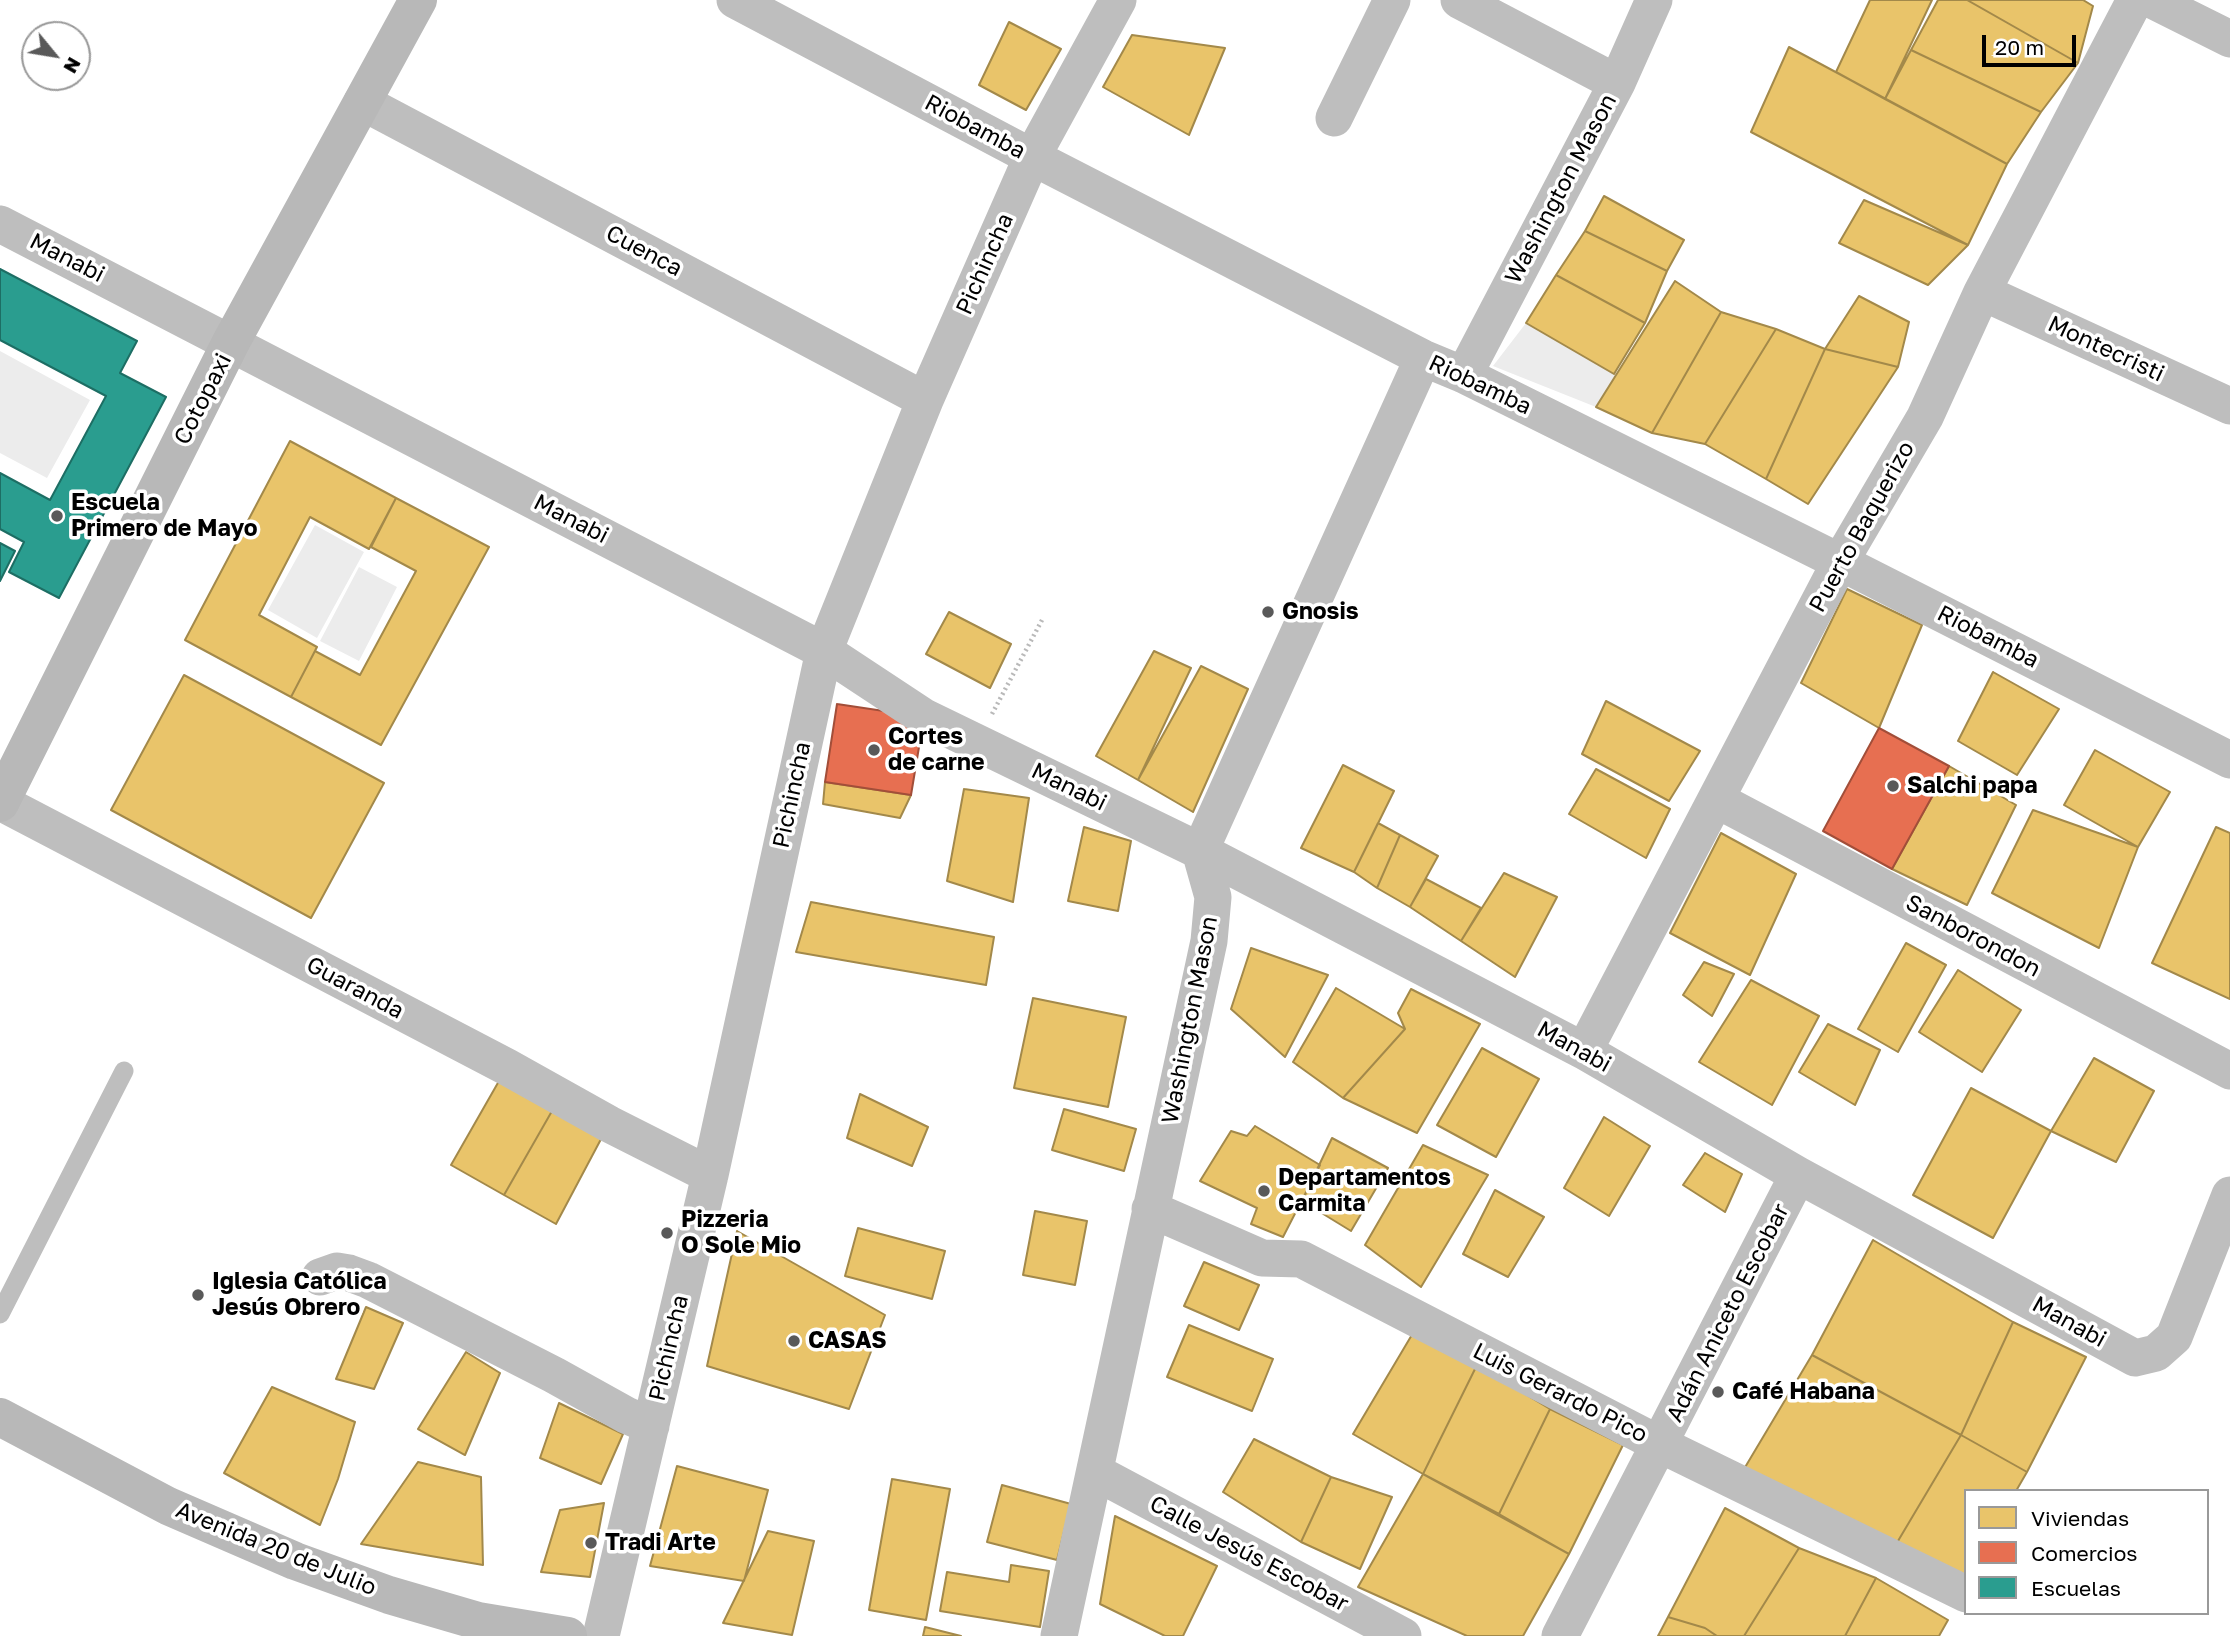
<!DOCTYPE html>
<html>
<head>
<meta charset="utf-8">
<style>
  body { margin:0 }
  #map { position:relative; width:2230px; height:1636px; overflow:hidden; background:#fff; font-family:"Golos Text",sans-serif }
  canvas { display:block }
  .legend { position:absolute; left:1964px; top:1489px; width:245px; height:126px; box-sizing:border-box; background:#fff; border:2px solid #999; margin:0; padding:9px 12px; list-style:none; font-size:21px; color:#000 }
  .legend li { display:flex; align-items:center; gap:14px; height:35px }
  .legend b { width:35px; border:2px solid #999 }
  .north { position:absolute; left:21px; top:21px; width:70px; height:70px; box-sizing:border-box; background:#fff; border:2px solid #999; border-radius:50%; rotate:120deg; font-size:19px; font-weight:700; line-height:28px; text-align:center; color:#000 }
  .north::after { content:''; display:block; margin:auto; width:24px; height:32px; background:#595959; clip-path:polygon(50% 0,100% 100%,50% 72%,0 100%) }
  .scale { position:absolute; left:1982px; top:35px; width:94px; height:32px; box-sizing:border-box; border:4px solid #000; border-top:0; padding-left:9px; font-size:21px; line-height:24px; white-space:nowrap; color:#000; -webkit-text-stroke:5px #fff; paint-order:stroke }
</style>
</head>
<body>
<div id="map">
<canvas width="2230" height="1636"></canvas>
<ul class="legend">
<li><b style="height:19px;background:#e9c46a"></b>Viviendas</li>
<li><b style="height:19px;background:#e76f51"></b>Comercios</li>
<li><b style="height:19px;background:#2a9d8f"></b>Escuelas</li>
</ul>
<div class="north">N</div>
<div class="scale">20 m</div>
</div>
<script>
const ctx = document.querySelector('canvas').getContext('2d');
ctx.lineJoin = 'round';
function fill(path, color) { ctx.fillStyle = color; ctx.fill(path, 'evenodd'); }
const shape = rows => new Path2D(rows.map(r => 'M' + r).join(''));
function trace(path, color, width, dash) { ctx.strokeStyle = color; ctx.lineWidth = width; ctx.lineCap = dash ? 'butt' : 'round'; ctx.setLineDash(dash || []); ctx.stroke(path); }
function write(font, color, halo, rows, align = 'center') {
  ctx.font = font + ' "Golos Text",sans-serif'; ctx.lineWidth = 7; ctx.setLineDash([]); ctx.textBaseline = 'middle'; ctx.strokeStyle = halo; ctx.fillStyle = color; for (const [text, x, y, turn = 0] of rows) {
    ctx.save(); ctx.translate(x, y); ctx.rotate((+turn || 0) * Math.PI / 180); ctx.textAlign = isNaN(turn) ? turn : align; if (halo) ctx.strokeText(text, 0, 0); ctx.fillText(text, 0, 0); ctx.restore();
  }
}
const green = shape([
  [1526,323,1617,374,1596,407,1493,366],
  [0,351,90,400,47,478,0,453],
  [315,525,364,552,317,638,268,610],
  [359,567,397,587,359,661,320,641]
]);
const homes = shape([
  [1870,0,1932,0,1885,99,1836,72,1870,0],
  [1938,0,1967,0,2078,63,2041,112,1911,50,1938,0],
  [1967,0,2083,0,2093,6,2078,63,1967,0],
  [1009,22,1061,49,1026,110,979,85,1009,22],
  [1132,35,1225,48,1189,135,1103,87,1132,35],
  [1789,47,2007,164,1968,245,1751,132,1789,47],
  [1911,50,2041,112,2007,164,1885,99,1911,50],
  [1604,196,1684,240,1667,271,1585,231,1604,196],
  [1864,200,1968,245,1928,285,1839,243,1864,200],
  [1585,231,1667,271,1645,323,1556,275,1585,231],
  [1556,275,1645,323,1614,374,1526,323,1556,275],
  [1675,281,1721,312,1652,433,1596,407,1675,281],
  [1859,296,1909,322,1898,367,1825,349,1859,296],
  [1721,312,1776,329,1705,444,1652,433,1721,312],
  [1776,329,1825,349,1766,479,1705,444,1776,329],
  [1825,349,1898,367,1808,504,1766,479,1825,349],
  [290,441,396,498,369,549,310,517,259,615,317,647,291,697,185,640,290,441],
  [396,498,489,547,381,745,291,697,315,651,360,675,416,571,371,547,396,498],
  [1847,589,1922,625,1879,728,1801,683,1847,589],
  [949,612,1011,644,990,688,926,654,949,612],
  [1154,651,1191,668,1138,780,1096,756,1154,651],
  [1201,666,1248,689,1193,812,1138,780,1201,666],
  [1993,672,2059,709,2017,775,1958,741,1993,672],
  [184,675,384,783,311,918,111,810,184,675],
  [1606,701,1700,751,1669,801,1582,754,1606,701],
  [2095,750,2170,792,2138,847,2064,805,2095,750],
  [1343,765,1394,791,1354,872,1301,848,1343,765],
  [1949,766,2016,805,1967,905,1892,869,1949,766],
  [1596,769,1670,809,1646,858,1569,814,1596,769],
  [825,782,911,795,900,818,823,804,825,782],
  [964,789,1029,798,1013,902,947,881,964,789],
  [2033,810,2138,847,2099,948,1992,893,2033,810],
  [1378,823,1400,835,1377,888,1354,872,1378,823],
  [1084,827,1131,841,1118,911,1068,901,1084,827],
  [2216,827,2230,833,2230,999,2152,963,2216,827],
  [1721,833,1796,874,1750,975,1670,933,1721,833],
  [1400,835,1438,856,1410,907,1377,888,1400,835],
  [1504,873,1557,897,1515,977,1461,941,1504,873],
  [1426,879,1481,908,1461,941,1410,907,1426,879],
  [811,902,994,937,986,985,796,952,811,902],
  [1906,943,1946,965,1898,1052,1858,1029,1906,943],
  [1251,948,1328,975,1285,1057,1231,1009,1251,948],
  [1704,962,1734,974,1712,1016,1683,995,1704,962],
  [1958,970,2021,1010,1982,1072,1919,1032,1958,970],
  [1751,980,1819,1016,1772,1105,1699,1062,1751,980],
  [1336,988,1405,1029,1343,1098,1293,1062,1336,988],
  [1411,989,1480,1024,1417,1133,1343,1098,1405,1029,1398,1013,1411,989],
  [1033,998,1126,1017,1108,1107,1014,1088,1033,998],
  [1828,1024,1880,1050,1855,1105,1799,1072,1828,1024],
  [1482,1048,1539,1079,1496,1157,1437,1125,1482,1048],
  [2094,1058,2154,1091,2116,1162,2051,1131,2094,1058],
  [507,1067,560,1097,504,1195,451,1165,507,1067],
  [1971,1088,2051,1131,1993,1238,1913,1195,1971,1088],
  [860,1094,928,1127,912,1166,847,1138,860,1094],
  [560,1097,609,1124,556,1224,504,1195,560,1097],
  [1064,1109,1136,1129,1124,1171,1052,1150,1064,1109],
  [1604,1117,1650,1146,1609,1216,1564,1188,1604,1117],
  [1255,1126,1320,1165,1283,1237,1251,1224,1257,1208,1200,1181,1231,1131,1247,1136,1255,1126],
  [1332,1138,1388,1168,1351,1231,1302,1201,1332,1138],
  [1423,1145,1488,1175,1421,1287,1365,1245,1423,1145],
  [1705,1153,1742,1174,1725,1212,1683,1185,1705,1153],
  [1495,1190,1544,1217,1508,1277,1463,1254,1495,1190],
  [1035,1211,1087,1221,1075,1285,1023,1275,1035,1211],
  [858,1228,945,1251,932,1299,845,1276,858,1228],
  [737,1231,885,1315,849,1409,707,1366,737,1231],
  [1873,1240,2013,1322,1961,1435,1812,1355,1873,1240],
  [1204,1262,1259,1285,1239,1330,1184,1306,1204,1262],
  [366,1307,403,1323,374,1389,336,1379,366,1307],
  [2013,1322,2086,1357,2027,1472,1961,1435,2013,1322],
  [1189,1325,1273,1359,1252,1411,1167,1377,1189,1325],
  [1413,1333,1477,1365,1423,1474,1353,1434,1413,1333],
  [466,1352,500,1373,465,1455,418,1429,466,1352],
  [1812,1355,1961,1435,1895,1546,1744,1469,1812,1355],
  [1477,1365,1550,1409,1499,1514,1423,1474,1477,1365],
  [272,1387,355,1422,338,1479,320,1525,224,1473,272,1387],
  [559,1403,623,1434,601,1484,540,1458,559,1403],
  [1550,1409,1623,1445,1569,1554,1499,1514,1550,1409],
  [1961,1435,2027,1472,2016,1491,1966,1491,1966,1582,1895,1546,1961,1435],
  [1254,1439,1331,1477,1301,1542,1223,1492,1254,1439],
  [418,1462,481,1477,483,1565,361,1544,418,1462],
  [677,1466,768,1490,744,1581,650,1566,677,1466],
  [1423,1474,1569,1554,1523,1636,1467,1636,1358,1587,1423,1474],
  [1331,1477,1392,1497,1360,1569,1301,1542,1331,1477],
  [892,1479,950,1489,926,1620,869,1610,892,1479],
  [1002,1485,1071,1504,1057,1560,987,1542,1002,1485],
  [604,1503,590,1577,541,1572,560,1510,604,1503],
  [1725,1508,1799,1548,1744,1636,1717,1636,1705,1628,1668,1617,1725,1508],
  [1115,1516,1217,1566,1183,1636,1165,1636,1100,1604,1115,1516],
  [768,1531,814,1541,792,1635,723,1623,768,1531],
  [1799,1548,1876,1578,1845,1636,1744,1636,1799,1548],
  [1011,1565,1049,1571,1040,1627,940,1611,947,1572,1009,1582,1011,1565],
  [1876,1578,1948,1620,1939,1636,1845,1636,1876,1578],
  [1668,1617,1705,1628,1717,1636,1658,1636,1668,1617],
  [925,1627,961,1636,923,1636,925,1627]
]);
const shops = shape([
  [837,704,924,717,911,795,825,782,837,704],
  [1879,728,1949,766,1892,869,1823,831,1879,728]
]);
const schools = shape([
  [0,269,137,341,120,373,166,397,59,598,9,572,24,542,0,529,0,473,50,500,106,396,0,340,0,269],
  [0,543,15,551,0,581,0,543]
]);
const path = shape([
  [992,714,1042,620]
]);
const lane = shape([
  [0,1314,124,1071]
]);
const street = shape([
  [735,0,1032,157,1423,358,1464,375,1840,562,2230,760],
  [1459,0,1617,83],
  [2152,0,2230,39],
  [362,102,925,400],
  [1334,118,1392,0],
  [0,224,824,651,924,717,1200,851,1584,1051,1798,1175,2135,1358,2156,1353,2174,1337,2230,1195],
  [1982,292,2230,406],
  [1464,375,1617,83,1654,0],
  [1717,800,2230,1071],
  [0,802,507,1067,609,1124,710,1175],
  [1584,1051,1840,562,1925,417,1982,292,2135,0],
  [1150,1209,1262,1258,1301,1259,1661,1445,1966,1594],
  [320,1277,337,1271,349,1273,368,1280,554,1375,626,1415,651,1426],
  [1095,1472,1403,1636],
  [601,1636,710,1175,824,651,925,400,1032,157,1118,0],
  [1059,1636,1209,941,1213,897,1200,851,1423,358],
  [1560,1636,1798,1175]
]);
const secondary = shape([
  [0,803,231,342,418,0],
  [0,1417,168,1506,295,1561,389,1595,478,1621,568,1636]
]);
const markers = [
  [57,516,7,"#595959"],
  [1268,612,7,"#595959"],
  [874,750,7,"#595959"],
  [1893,786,7,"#595959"],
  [1264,1191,7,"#595959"],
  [667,1233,7,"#595959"],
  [198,1295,7,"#595959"],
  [794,1341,7,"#595959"],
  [1718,1392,7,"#595959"],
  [591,1543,7,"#595959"]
];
const streetNames = [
  ["Riobamba",975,127,28],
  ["Washington Mason",1561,189,-62],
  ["Cuenca",644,251,28],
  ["Manabi",67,258,27],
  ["Pichincha",985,264,-66],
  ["Montecristi",2106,349,25],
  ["Riobamba",1480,385,25],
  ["Cotopaxi",203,399,-63],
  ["Manabi",571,519,27],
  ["Puerto Baquerizo",1862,527,-61],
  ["Riobamba",1988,637,27],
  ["Manabi",1069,787,26],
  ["Pichincha",792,795,-78],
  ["Sanborondon",1973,936,28],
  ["Guaranda",355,988,28],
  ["Washington Mason",1190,1020,-79],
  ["Manabi",1574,1047,29],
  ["Adán Aniceto Escobar",1728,1313,-63],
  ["Manabi",2069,1322,29],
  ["Pichincha",669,1348,-77],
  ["Luis Gerardo Pico",1560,1393,27],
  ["Avenida 20 de Julio",276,1549,22],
  ["Calle Jesús Escobar",1249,1554,28]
];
const poiNames = [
  ["Escuela",71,503],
  ["Primero de Mayo",71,529],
  ["Gnosis",1282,612],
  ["Cortes",888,737],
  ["de carne",888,763],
  ["Salchi papa",1907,786],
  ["Departamentos",1278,1178],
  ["Carmita",1278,1204],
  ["Pizzeria",681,1220],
  ["O Sole Mio",681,1246],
  ["Iglesia Católica",212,1282],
  ["Jesús Obrero",212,1308],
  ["CASAS",808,1341],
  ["Café Habana",1732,1392],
  ["Tradi Arte",605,1543]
];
fill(green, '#ececec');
fill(homes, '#e9c46a');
trace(homes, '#a3894a', 2);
fill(shops, '#e76f51');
trace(shops, '#a24e39', 2);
fill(schools, '#2a9d8f');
trace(schools, '#1d6e64', 2);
trace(path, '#b9b9b9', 4.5, [2, 3.5]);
trace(lane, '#bebebe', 19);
trace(street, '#bebebe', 37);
trace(secondary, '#b8b8b8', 38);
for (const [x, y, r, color] of markers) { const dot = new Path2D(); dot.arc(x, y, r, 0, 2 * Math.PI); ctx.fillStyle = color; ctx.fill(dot); trace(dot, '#fff', 2.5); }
write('23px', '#000', '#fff', streetNames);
write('bold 23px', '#000', '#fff', poiNames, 'left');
</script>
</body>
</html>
